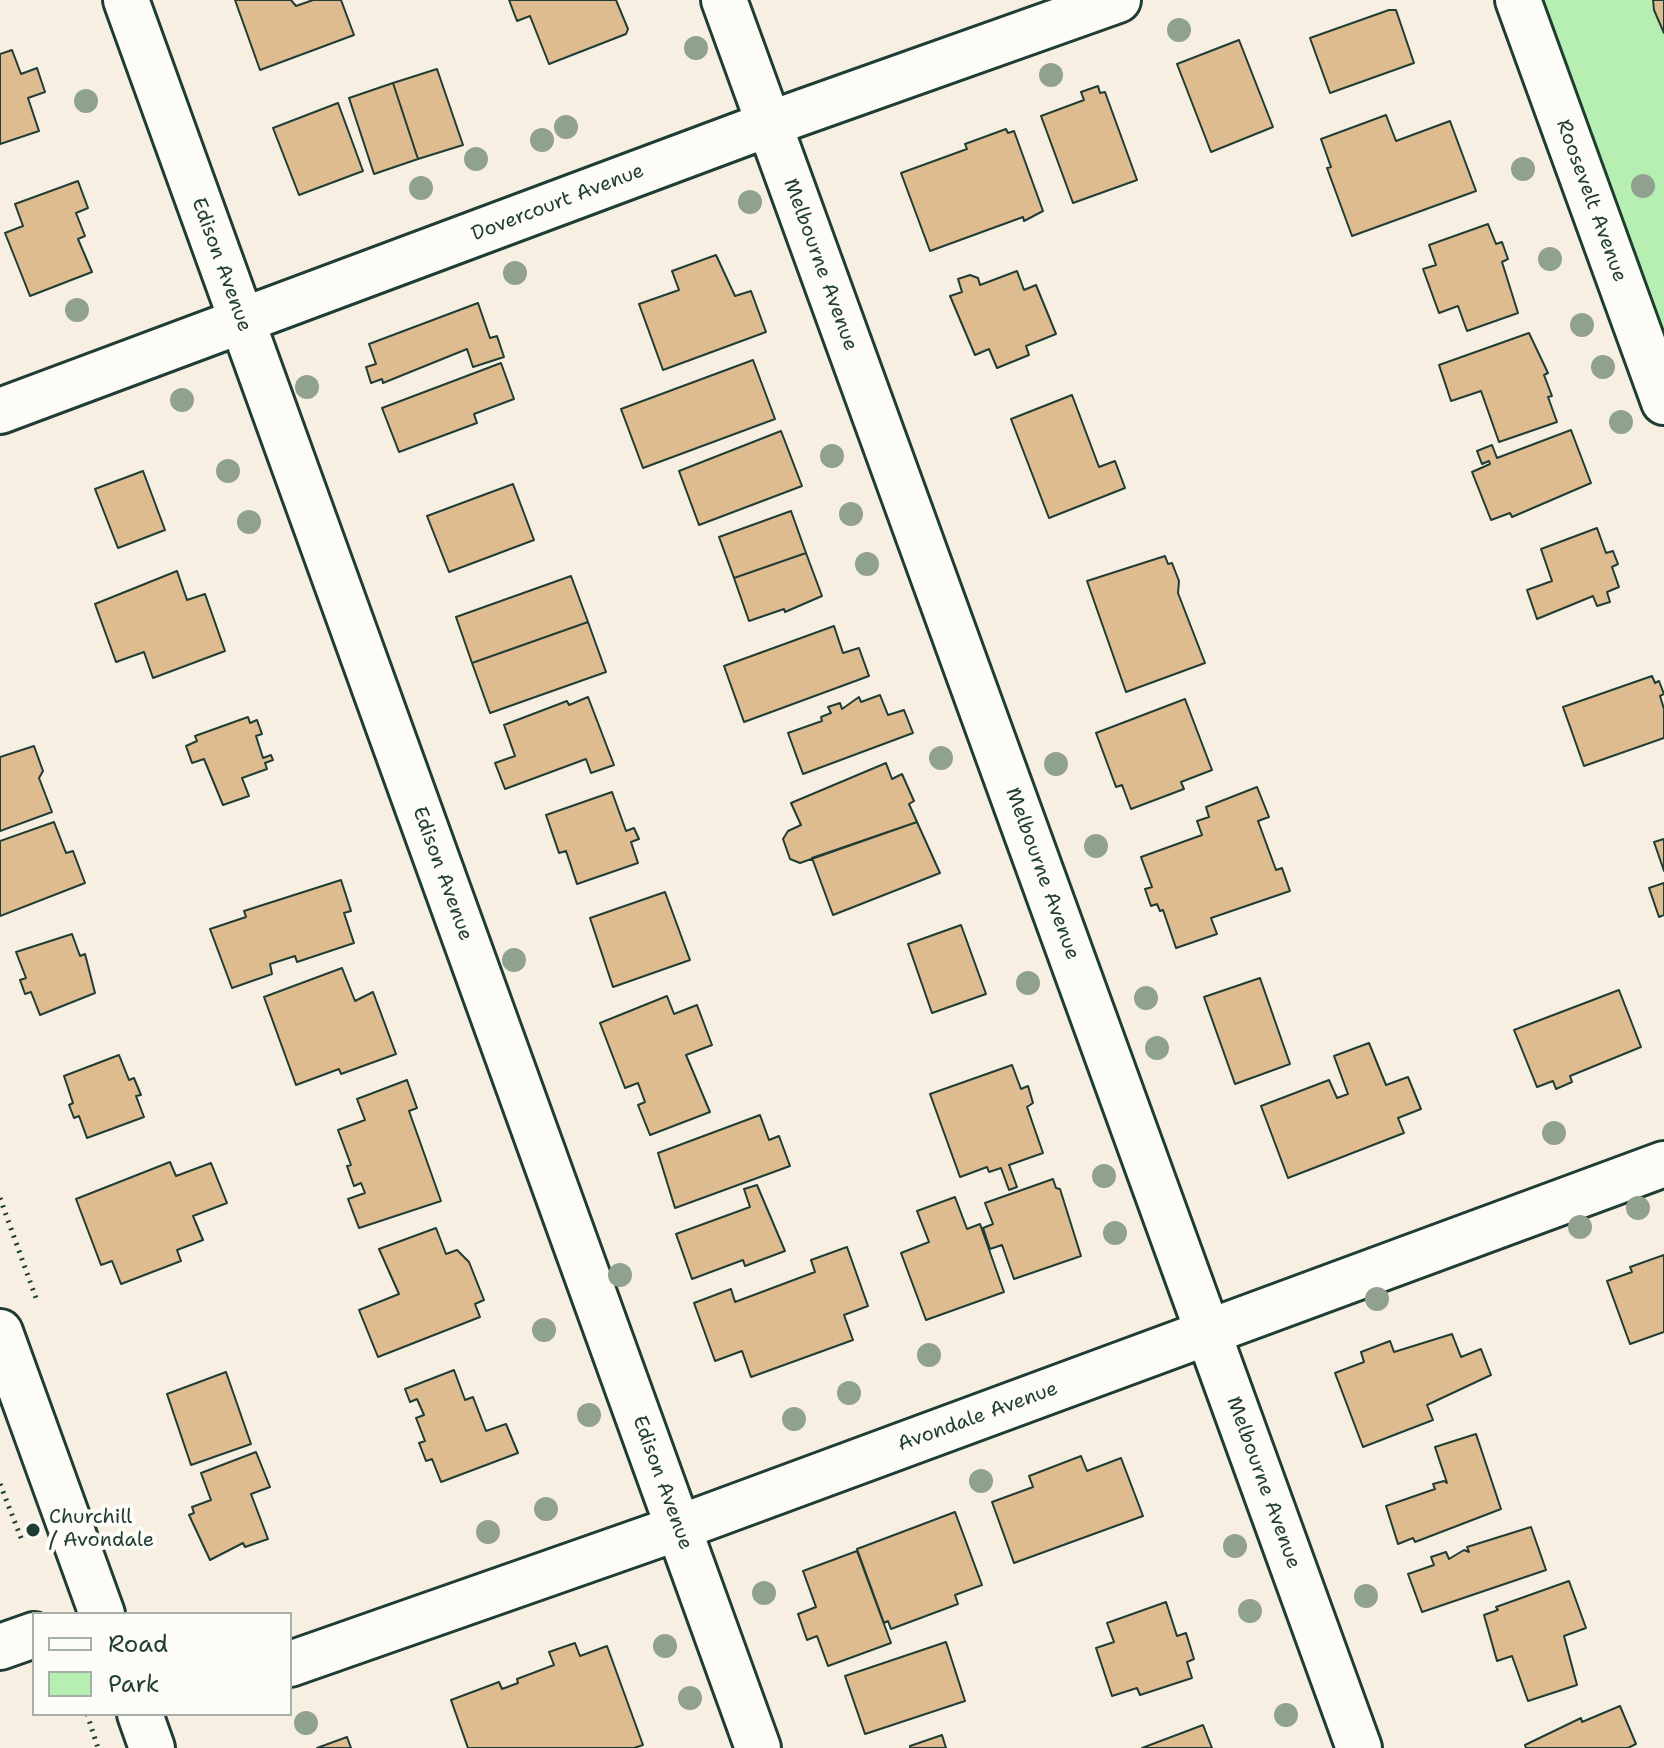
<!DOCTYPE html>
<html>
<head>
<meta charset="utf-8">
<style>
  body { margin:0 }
  #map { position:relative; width:1664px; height:1748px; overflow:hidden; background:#f7efe2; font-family:"Shantell Sans",sans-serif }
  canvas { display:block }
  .legend { position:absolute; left:32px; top:1612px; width:260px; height:104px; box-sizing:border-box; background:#fdfcf7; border:2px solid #a4b0a9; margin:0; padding:10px 14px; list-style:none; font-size:24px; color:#1f3d34 }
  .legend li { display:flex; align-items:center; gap:16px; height:40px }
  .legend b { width:40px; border:2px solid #a4b0a9 }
</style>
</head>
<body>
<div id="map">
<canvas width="1664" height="1748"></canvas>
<ul class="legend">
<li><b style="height:10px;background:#fdfcf7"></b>Road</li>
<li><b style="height:22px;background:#b7efb2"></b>Park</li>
</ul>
</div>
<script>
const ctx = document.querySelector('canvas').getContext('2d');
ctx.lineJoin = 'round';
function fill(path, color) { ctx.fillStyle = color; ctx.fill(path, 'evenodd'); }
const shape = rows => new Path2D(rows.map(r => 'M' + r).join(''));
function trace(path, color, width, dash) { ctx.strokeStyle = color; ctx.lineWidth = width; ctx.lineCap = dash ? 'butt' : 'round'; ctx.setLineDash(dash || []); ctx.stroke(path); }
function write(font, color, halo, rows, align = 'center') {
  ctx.font = font + ' "Shantell Sans",sans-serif'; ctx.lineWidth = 8; ctx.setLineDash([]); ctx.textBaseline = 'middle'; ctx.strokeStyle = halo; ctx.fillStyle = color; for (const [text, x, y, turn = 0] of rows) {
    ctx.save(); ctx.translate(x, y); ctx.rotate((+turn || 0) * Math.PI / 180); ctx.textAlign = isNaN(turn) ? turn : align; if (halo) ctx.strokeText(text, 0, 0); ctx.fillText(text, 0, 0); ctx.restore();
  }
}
const green = shape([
  [1518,0,1664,0,1664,402]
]);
const building = shape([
  [235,0,291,0,296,6,313,0,341,0,354,35,260,70,235,0],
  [509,0,616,0,628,29,626,34,549,64,530,16,517,21,509,0],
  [1653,0,1664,0,1664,33,1654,10,1653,0],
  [1389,10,1396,10,1414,63,1330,93,1310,38,1389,10],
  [1239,40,1273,127,1211,152,1177,64,1239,40],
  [12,50,21,74,37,68,45,92,28,98,39,131,0,144,0,54,12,50],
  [437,69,463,145,418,159,393,83,437,69],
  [393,83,418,159,374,174,349,98,393,83],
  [1098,86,1100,93,1105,92,1137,180,1073,203,1041,116,1084,100,1081,92,1098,86],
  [338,103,363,171,299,195,273,128,338,103],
  [1386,115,1396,141,1450,121,1476,191,1352,236,1327,168,1331,167,1321,139,1386,115],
  [1006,129,1008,133,1014,131,1043,211,1024,221,1023,217,930,251,901,173,967,149,965,144,1006,129],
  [78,181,88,208,76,213,85,236,78,239,92,272,30,296,5,233,23,226,15,204,78,181],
  [1488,224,1496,244,1502,242,1508,259,1502,262,1518,313,1467,331,1458,306,1439,313,1423,269,1436,265,1429,245,1488,224],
  [716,255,735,296,751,291,766,332,663,370,639,304,679,290,672,271,716,255],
  [1017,271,1024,290,1036,285,1056,334,1026,346,1029,355,997,368,989,349,975,355,950,296,962,292,958,279,970,275,978,278,980,285,1017,271],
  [478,303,490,338,497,336,504,357,473,367,467,349,383,383,382,379,371,383,366,367,376,364,369,344,478,303],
  [1529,333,1548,373,1544,375,1552,396,1548,397,1557,422,1499,442,1481,391,1451,401,1439,365,1529,333],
  [753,360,775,419,643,468,621,409,753,360],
  [501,363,514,399,474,414,477,423,399,452,382,408,501,363],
  [1072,395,1099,467,1115,461,1125,488,1049,518,1011,419,1072,395],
  [1571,430,1591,483,1512,517,1510,513,1491,520,1472,472,1490,464,1489,461,1482,464,1477,451,1492,445,1497,458,1571,430],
  [781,431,802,486,699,525,679,471,781,431],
  [143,471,165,530,118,548,95,489,143,471],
  [513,484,534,540,449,572,427,516,513,484],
  [791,511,806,553,734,578,719,537,791,511],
  [1597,528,1606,553,1613,551,1618,564,1612,567,1619,587,1607,592,1610,602,1597,606,1593,596,1537,619,1527,590,1552,581,1541,549,1597,528],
  [806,553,822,596,785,612,784,609,749,621,734,578,806,553],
  [1165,556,1168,564,1172,563,1179,581,1178,593,1205,663,1126,692,1087,581,1165,556],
  [177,571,187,600,205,594,225,651,153,678,144,652,116,662,95,604,177,571],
  [571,576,588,622,472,663,456,617,571,576],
  [588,622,606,672,490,713,472,663,588,622],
  [834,626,843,653,859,648,869,676,744,722,724,666,834,626],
  [1652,676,1655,683,1659,681,1664,694,1660,696,1664,709,1664,738,1584,766,1563,707,1652,676],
  [880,695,888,715,904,710,913,733,803,774,788,733,822,721,821,717,831,713,828,707,840,703,842,709,859,697,861,702,880,695],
  [588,697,614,765,591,773,586,759,505,789,495,763,515,756,504,725,567,701,569,705,588,697],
  [1185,699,1212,770,1181,782,1184,789,1131,809,1122,785,1116,787,1096,733,1185,699],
  [248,717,250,723,257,720,262,734,256,736,263,758,271,755,273,760,265,763,267,769,242,778,249,796,223,805,204,759,192,763,186,746,197,741,195,736,248,717],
  [34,746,43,771,39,778,52,812,0,831,0,757,34,746],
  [886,763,892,779,902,774,914,801,909,804,917,822,800,863,790,859,783,839,788,831,801,825,791,803,886,763],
  [1257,787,1269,817,1258,821,1276,870,1282,868,1290,891,1211,918,1217,934,1176,948,1163,910,1160,911,1157,904,1151,906,1145,889,1152,887,1141,857,1202,835,1197,821,1209,817,1206,807,1257,787],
  [612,792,626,831,634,828,639,839,631,842,638,863,577,884,566,851,559,853,546,815,612,792],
  [54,822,66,853,73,851,85,883,0,916,0,841,54,822],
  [917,822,940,873,833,915,812,858,917,822],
  [1664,839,1664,871,1654,842,1664,839],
  [341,880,351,911,344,913,354,943,297,962,295,956,270,964,272,974,232,988,210,929,246,917,244,911,341,880],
  [1664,883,1664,915,1659,917,1649,888,1664,883],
  [665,892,690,960,613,987,590,918,665,892],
  [961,925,986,994,932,1013,908,944,961,925],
  [72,934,80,956,85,954,95,993,40,1015,31,992,25,994,20,980,26,978,16,952,72,934],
  [342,968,355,1001,373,992,396,1054,341,1074,339,1069,296,1085,264,997,342,968],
  [1260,978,1290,1064,1235,1084,1204,997,1260,978],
  [1619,990,1641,1047,1570,1076,1572,1082,1556,1089,1553,1081,1537,1087,1514,1030,1619,990],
  [667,996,674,1014,697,1005,712,1045,686,1055,710,1112,650,1135,638,1105,645,1102,638,1083,625,1088,600,1023,667,996],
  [1369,1043,1386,1085,1408,1077,1421,1109,1398,1118,1404,1133,1288,1178,1261,1106,1329,1080,1337,1098,1348,1094,1334,1056,1369,1043],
  [119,1055,129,1080,134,1078,141,1095,136,1096,144,1117,87,1138,79,1116,74,1118,69,1105,73,1103,64,1076,119,1055],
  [1012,1065,1021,1089,1028,1086,1033,1103,1027,1107,1043,1153,1009,1165,1017,1187,1009,1190,1001,1168,989,1172,987,1167,960,1177,930,1094,1012,1065],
  [407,1080,417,1108,409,1111,441,1201,359,1228,348,1199,365,1193,361,1183,354,1186,347,1166,351,1165,338,1130,365,1120,357,1099,407,1080],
  [760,1115,769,1140,779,1136,790,1166,675,1208,658,1153,760,1115],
  [170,1162,176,1176,211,1163,227,1203,193,1216,203,1240,177,1250,181,1261,121,1284,112,1261,101,1265,76,1199,170,1162],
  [1053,1179,1056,1188,1060,1189,1081,1256,1014,1279,1002,1245,990,1249,983,1228,993,1224,985,1203,1053,1179],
  [757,1185,785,1251,745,1266,743,1260,692,1279,676,1234,750,1207,744,1189,757,1185],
  [955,1197,967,1229,980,1224,1004,1292,926,1320,901,1253,929,1242,917,1211,955,1197],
  [436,1228,446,1254,457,1250,469,1262,484,1300,475,1304,480,1317,378,1357,359,1310,399,1294,379,1249,436,1228],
  [847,1247,868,1306,844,1315,853,1340,751,1377,742,1351,715,1361,694,1303,731,1289,735,1302,815,1272,811,1260,847,1247],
  [1664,1255,1664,1332,1630,1344,1607,1281,1632,1272,1630,1267,1664,1255],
  [1452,1334,1461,1357,1481,1349,1491,1375,1427,1405,1433,1420,1363,1447,1335,1373,1364,1362,1361,1352,1390,1341,1394,1352,1452,1334],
  [454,1370,465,1400,473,1397,486,1431,506,1424,518,1453,441,1482,432,1459,426,1461,419,1443,425,1441,416,1418,424,1415,417,1399,410,1402,405,1389,454,1370],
  [226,1372,251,1444,191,1465,167,1394,226,1372],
  [1476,1434,1501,1509,1415,1542,1413,1538,1398,1544,1386,1506,1435,1489,1433,1484,1444,1481,1447,1483,1435,1447,1476,1434],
  [256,1452,270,1487,251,1494,268,1539,245,1547,243,1543,210,1560,189,1515,194,1513,192,1507,211,1500,201,1473,256,1452],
  [1081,1456,1087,1471,1121,1458,1143,1516,1014,1563,992,1502,1033,1487,1029,1476,1081,1456],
  [955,1512,982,1585,955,1595,958,1604,891,1629,888,1621,884,1623,857,1549,955,1512],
  [1531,1527,1546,1570,1422,1612,1408,1574,1434,1565,1431,1557,1446,1552,1449,1559,1464,1550,1469,1552,1467,1547,1531,1527],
  [857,1551,891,1643,828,1666,817,1636,807,1640,798,1614,816,1607,803,1571,857,1551],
  [1569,1581,1586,1628,1564,1636,1577,1685,1528,1701,1512,1656,1497,1661,1484,1615,1498,1610,1496,1607,1569,1581],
  [1166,1602,1177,1636,1186,1633,1194,1659,1187,1662,1192,1678,1140,1695,1137,1688,1112,1696,1096,1648,1114,1642,1107,1623,1166,1602],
  [946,1642,965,1701,865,1734,845,1676,946,1642],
  [575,1643,580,1656,607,1646,643,1745,634,1748,468,1748,451,1700,499,1682,502,1689,518,1683,517,1679,554,1665,549,1652,575,1643],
  [1620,1706,1636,1744,1628,1748,1526,1748,1525,1745,1581,1718,1582,1722,1620,1706],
  [1203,1725,1212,1748,1142,1748,1203,1725],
  [942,1735,946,1748,910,1748,910,1746,942,1735],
  [347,1737,351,1748,317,1748,347,1737]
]);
const path = shape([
  [0,1198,37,1301],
  [0,1484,23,1543],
  [87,1714,98,1748]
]);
const minor = shape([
  [126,0,758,1748],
  [724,0,1359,1748],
  [1518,0,1664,402],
  [0,411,769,124,1118,0],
  [0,1647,34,1635],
  [290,1664,678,1528,1664,1164]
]);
const major = shape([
  [0,1332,102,1614],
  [140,1714,152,1748]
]);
const trees = [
  [1179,30],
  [696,48],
  [1051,75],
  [86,101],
  [566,127],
  [542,140],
  [476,159],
  [1523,169],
  [1643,186],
  [421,188],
  [750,202],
  [1550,259],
  [515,273],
  [77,310],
  [1582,325],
  [1603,367],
  [307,387],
  [182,400],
  [1621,422],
  [832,456],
  [228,471],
  [851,514],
  [249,522],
  [867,564],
  [941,758],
  [1056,764],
  [1096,846],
  [514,960],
  [1028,983],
  [1146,998],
  [1157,1048],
  [1554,1133],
  [1104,1176],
  [1638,1208],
  [1580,1227],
  [1115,1233],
  [620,1275],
  [1377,1299],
  [544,1330],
  [929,1355],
  [849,1393],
  [589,1415],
  [794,1419],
  [981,1481],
  [546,1509],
  [488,1532],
  [1235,1546],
  [764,1593],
  [1366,1596],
  [1250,1611],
  [665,1646],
  [690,1698],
  [1286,1715],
  [306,1723]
];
const markers = [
  [33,1530,8,"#1f3d34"]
];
const streetNames = [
  ["Roosevelt Avenue",1591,201,70],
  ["Dovercourt Avenue",558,203,-21],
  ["Edison Avenue",221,265,70],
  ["Melbourne Avenue",820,265,70],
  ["Edison Avenue",442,874,70],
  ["Melbourne Avenue",1042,874,70],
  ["Avondale Avenue",978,1417,-20],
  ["Edison Avenue",662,1483,70],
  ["Melbourne Avenue",1263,1483,70]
];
const poiNames = [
  ["Churchill",49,1518],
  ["/ Avondale",49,1541]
];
fill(green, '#b7efb2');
fill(building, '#dfbb90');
trace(building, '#1f3d34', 2);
trace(minor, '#1f3d34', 50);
trace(major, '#1f3d34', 50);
trace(path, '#1f3d34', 5, [2, 6]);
trace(minor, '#fdfcf7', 44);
trace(major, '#fdfcf7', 44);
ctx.fillStyle = '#91a190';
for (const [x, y] of trees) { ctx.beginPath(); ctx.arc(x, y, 12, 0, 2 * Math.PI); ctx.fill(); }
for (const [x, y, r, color] of markers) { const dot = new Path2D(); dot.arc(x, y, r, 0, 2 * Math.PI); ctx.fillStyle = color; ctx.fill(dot); trace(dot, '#fdfcf7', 3); }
write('20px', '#1f3d34', '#fdfcf7', streetNames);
write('20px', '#1f3d34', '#fdfcf7', poiNames, 'left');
</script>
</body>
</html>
